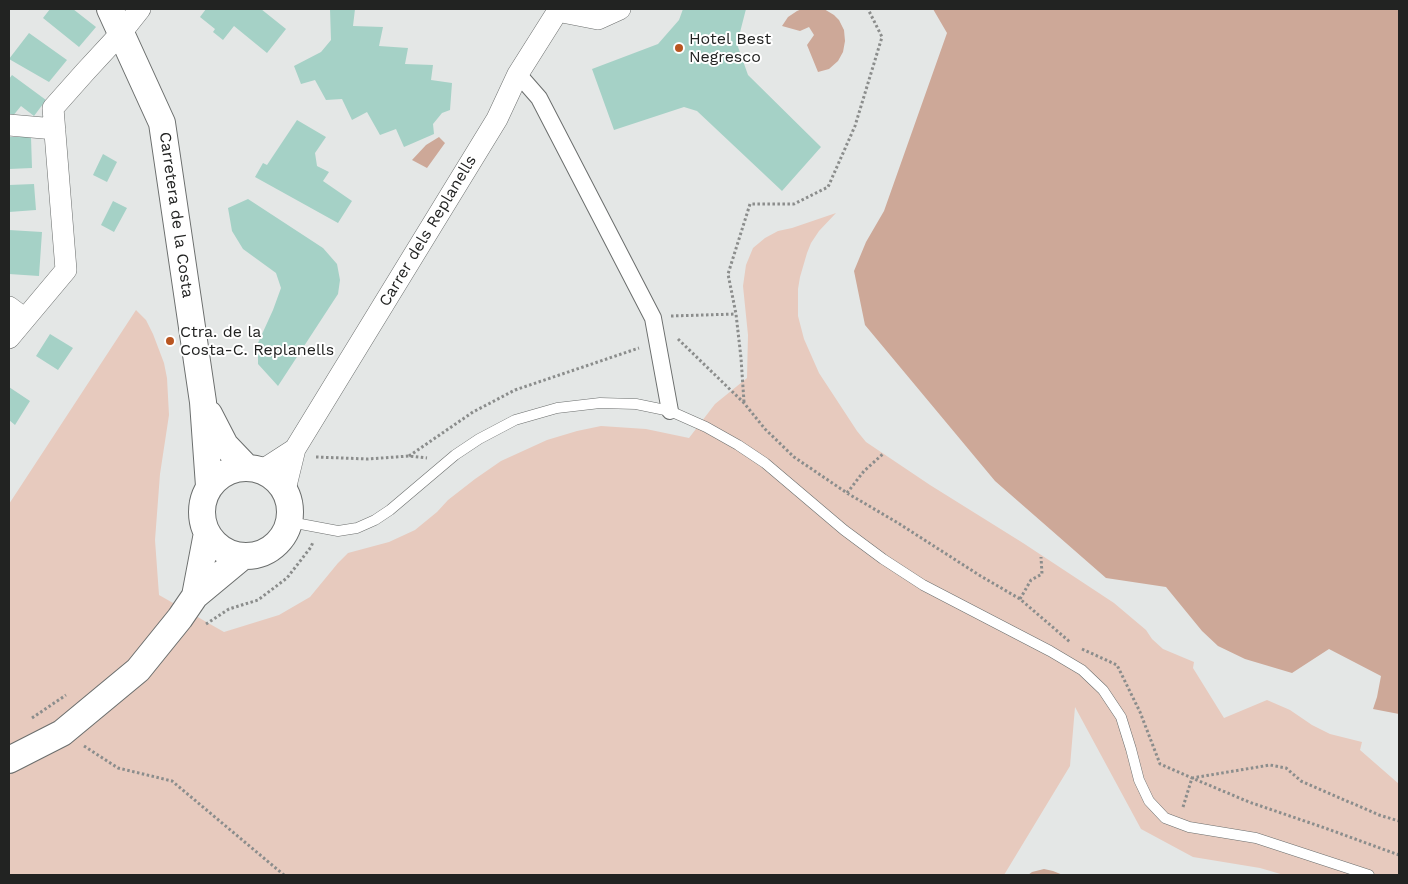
<!DOCTYPE html>
<html>
<head>
<meta charset="utf-8">
<style>
  body { margin:0 }
  #map { position:relative; width:1408px; height:884px; overflow:hidden; background:#e4e7e6; font-family:"Work Sans",sans-serif }
  canvas { display:block }
  .frame { position:absolute; inset:0; border:10px solid #222322; pointer-events:none }
</style>
</head>
<body>
<div id="map">
<canvas width="1408" height="884"></canvas>
<div class="frame"></div>
</div>
<script>
const ctx = document.querySelector('canvas').getContext('2d');
ctx.lineJoin = 'round';
function fill(path, color) { ctx.fillStyle = color; ctx.fill(path, 'evenodd'); }
const shape = rows => new Path2D(rows.map(r => 'M' + r).join(''));
function trace(path, color, width, dash) { ctx.strokeStyle = color; ctx.lineWidth = width; ctx.lineCap = dash ? 'butt' : 'round'; ctx.setLineDash(dash || []); ctx.stroke(path); }
function write(font, color, halo, rows, align = 'center') {
  ctx.font = font + ' "Work Sans",sans-serif'; ctx.lineWidth = 4; ctx.setLineDash([]); ctx.textBaseline = 'middle'; ctx.strokeStyle = halo; ctx.fillStyle = color; for (const [text, x, y, turn = 0] of rows) {
    ctx.save(); ctx.translate(x, y); ctx.rotate((+turn || 0) * Math.PI / 180); ctx.textAlign = isNaN(turn) ? turn : align; if (halo) ctx.strokeText(text, 0, 0); ctx.fillText(text, 0, 0); ctx.restore();
  }
}
const green = shape([
  [836,213,819,231,811,243,807,253,800,277,798,289,798,316,804,339,819,373,857,431,866,442,930,485,1023,543,1114,603,1146,630,1152,639,1163,649,1194,662,1193,668,1224,718,1267,700,1290,710,1312,725,1330,734,1362,742,1360,750,1399,784,1399,875,1284,875,1260,868,1193,857,1141,829,1075,707,1070,766,1004,875,9,875,9,504,136,310,146,320,153,334,164,363,167,378,169,415,160,474,155,540,159,595,224,632,279,615,310,597,338,563,348,553,389,542,415,530,437,512,448,500,475,479,501,461,547,440,577,431,601,426,646,429,689,438,715,404,747,378,748,335,743,286,746,265,753,248,765,238,778,231,792,228]
]);
const water = shape([
  [802,9,824,9,834,15,839,20,844,30,845,41,843,52,838,61,829,69,818,72,807,45,814,35,809,27,800,31,782,26,788,17,797,11],
  [933,9,1399,9,1399,714,1373,709,1377,697,1381,676,1329,649,1292,673,1245,659,1218,646,1202,631,1166,587,1106,578,995,481,865,325,854,271,866,242,884,211,947,33],
  [439,137,445,143,427,168,412,160,426,145],
  [1044,869,1053,871,1063,875,1028,875,1032,872]
]);
const building = shape([
  [50,9,73,9,96,27,79,47,43,18],
  [206,9,261,9,286,29,267,53,234,26,223,40,213,32,215,29,200,17],
  [330,9,355,9,353,26,383,27,379,46,408,48,405,64,433,65,431,80,452,83,450,110,442,113,433,124,434,134,404,147,396,129,380,135,367,112,352,120,342,99,326,100,315,80,301,84,294,66,321,52,331,40],
  [683,9,746,9,737,44,748,75,821,147,782,191,697,111,684,107,614,130,592,69,658,44,679,20],
  [29,33,67,60,49,82,9,59],
  [12,75,46,100,34,116,21,106,12,117,9,115,9,79],
  [297,120,326,137,315,153,317,166,329,172,323,181,352,201,338,223,255,177,263,163,267,165],
  [9,137,31,137,32,168,9,169],
  [103,154,117,162,107,182,93,175],
  [34,184,36,210,9,212,9,185],
  [248,199,323,248,337,264,340,280,338,294,278,386,258,364,258,343,273,310,281,288,276,273,243,249,232,231,228,208],
  [113,201,127,208,114,232,101,225],
  [9,230,42,232,39,276,9,274],
  [50,334,73,348,58,370,36,356],
  [9,387,30,401,15,425,9,420]
]);
const path = shape([
  [671,316,736,314],
  [678,339,744,403,765,429,794,457,847,493,898,523,979,575,1020,599,1070,642],
  [744,402,741,358,736,314,728,274,750,204,794,204,828,187,855,126,882,37,868,9],
  [409,456,473,412,515,390,639,348],
  [316,457,368,459,409,456,427,458],
  [847,493,864,471,884,453],
  [1020,599,1031,580,1042,574,1041,557],
  [206,624,229,609,258,600,287,578,311,547,313,542],
  [1082,649,1117,665,1140,712,1160,764,1192,778,1249,802,1325,828,1399,855],
  [32,718,66,695],
  [84,746,118,768,172,781,284,875],
  [1183,807,1192,778,1270,765,1286,768,1301,781,1379,815,1399,821]
]);
const service = shape([
  [290,522,338,531,357,528,375,520,390,510,455,455,479,439,515,420,557,408,600,403,636,404,670,411,706,427,738,445,765,463,844,530,883,559,923,585,1050,651,1082,670,1103,690,1121,717,1131,749,1139,780,1149,801,1165,818,1189,827,1256,838,1369,875]
]);
const pedestrian = shape([
  [518,74,539,98,653,318,670,411]
]);
const minor = shape([
  [557,11,598,19,620,9],
  [9,125,55,129],
  [9,307,25,319],
  [9,338,66,270,53,108,85,72,121,33,140,9],
  [261,471,295,449],
  [285,490,295,449,497,119,518,74,559,9]
]);
const tertiary = shape([
  [110,9,162,123,203,402,209,486],
  [209,414,225,445,247,468],
  '202 512a44 44 0 1 1 88 0a44 44 0 1 1-88 0Z',
  [195,596,207,533],
  [9,760,62,733,138,670,180,618,195,596,242,557]
]);
const markers = [
  [679,48,5,"#b95520"],
  [170,341,5,"#b95520"]
];
const poiNames = [
  ["Hotel Best",689,39],
  ["Negresco",689,57],
  ["Ctra. de la",180,332],
  ["Costa-C. Replanells",180,350]
];
const streetNames = [
  ["Carretera de la Costa",176,215,82],
  ["Carrer dels Replanells",428,231,-59]
];
fill(green, '#e7cabe');
fill(water, '#cda898');
fill(building, '#a5d1c6');
trace(service, '#6b6e6d', 11);
trace(pedestrian, '#6b6e6d', 18);
trace(minor, '#6b6e6d', 22);
trace(tertiary, '#6b6e6d', 28);
trace(path, '#8b8d8c', 3, [2.5, 2.5]);
trace(service, '#fff', 10);
trace(pedestrian, '#fff', 16);
trace(minor, '#fff', 21);
trace(tertiary, '#fff', 26);
for (const [x, y, r, color] of markers) { const dot = new Path2D(); dot.arc(x, y, r, 0, 2 * Math.PI); ctx.fillStyle = color; ctx.fill(dot); trace(dot, '#fff', 2); }
write('16px', '#222322', '#fff', poiNames, 'left');
write('16px', '#222322', '#fff', streetNames);
</script>
</body>
</html>
